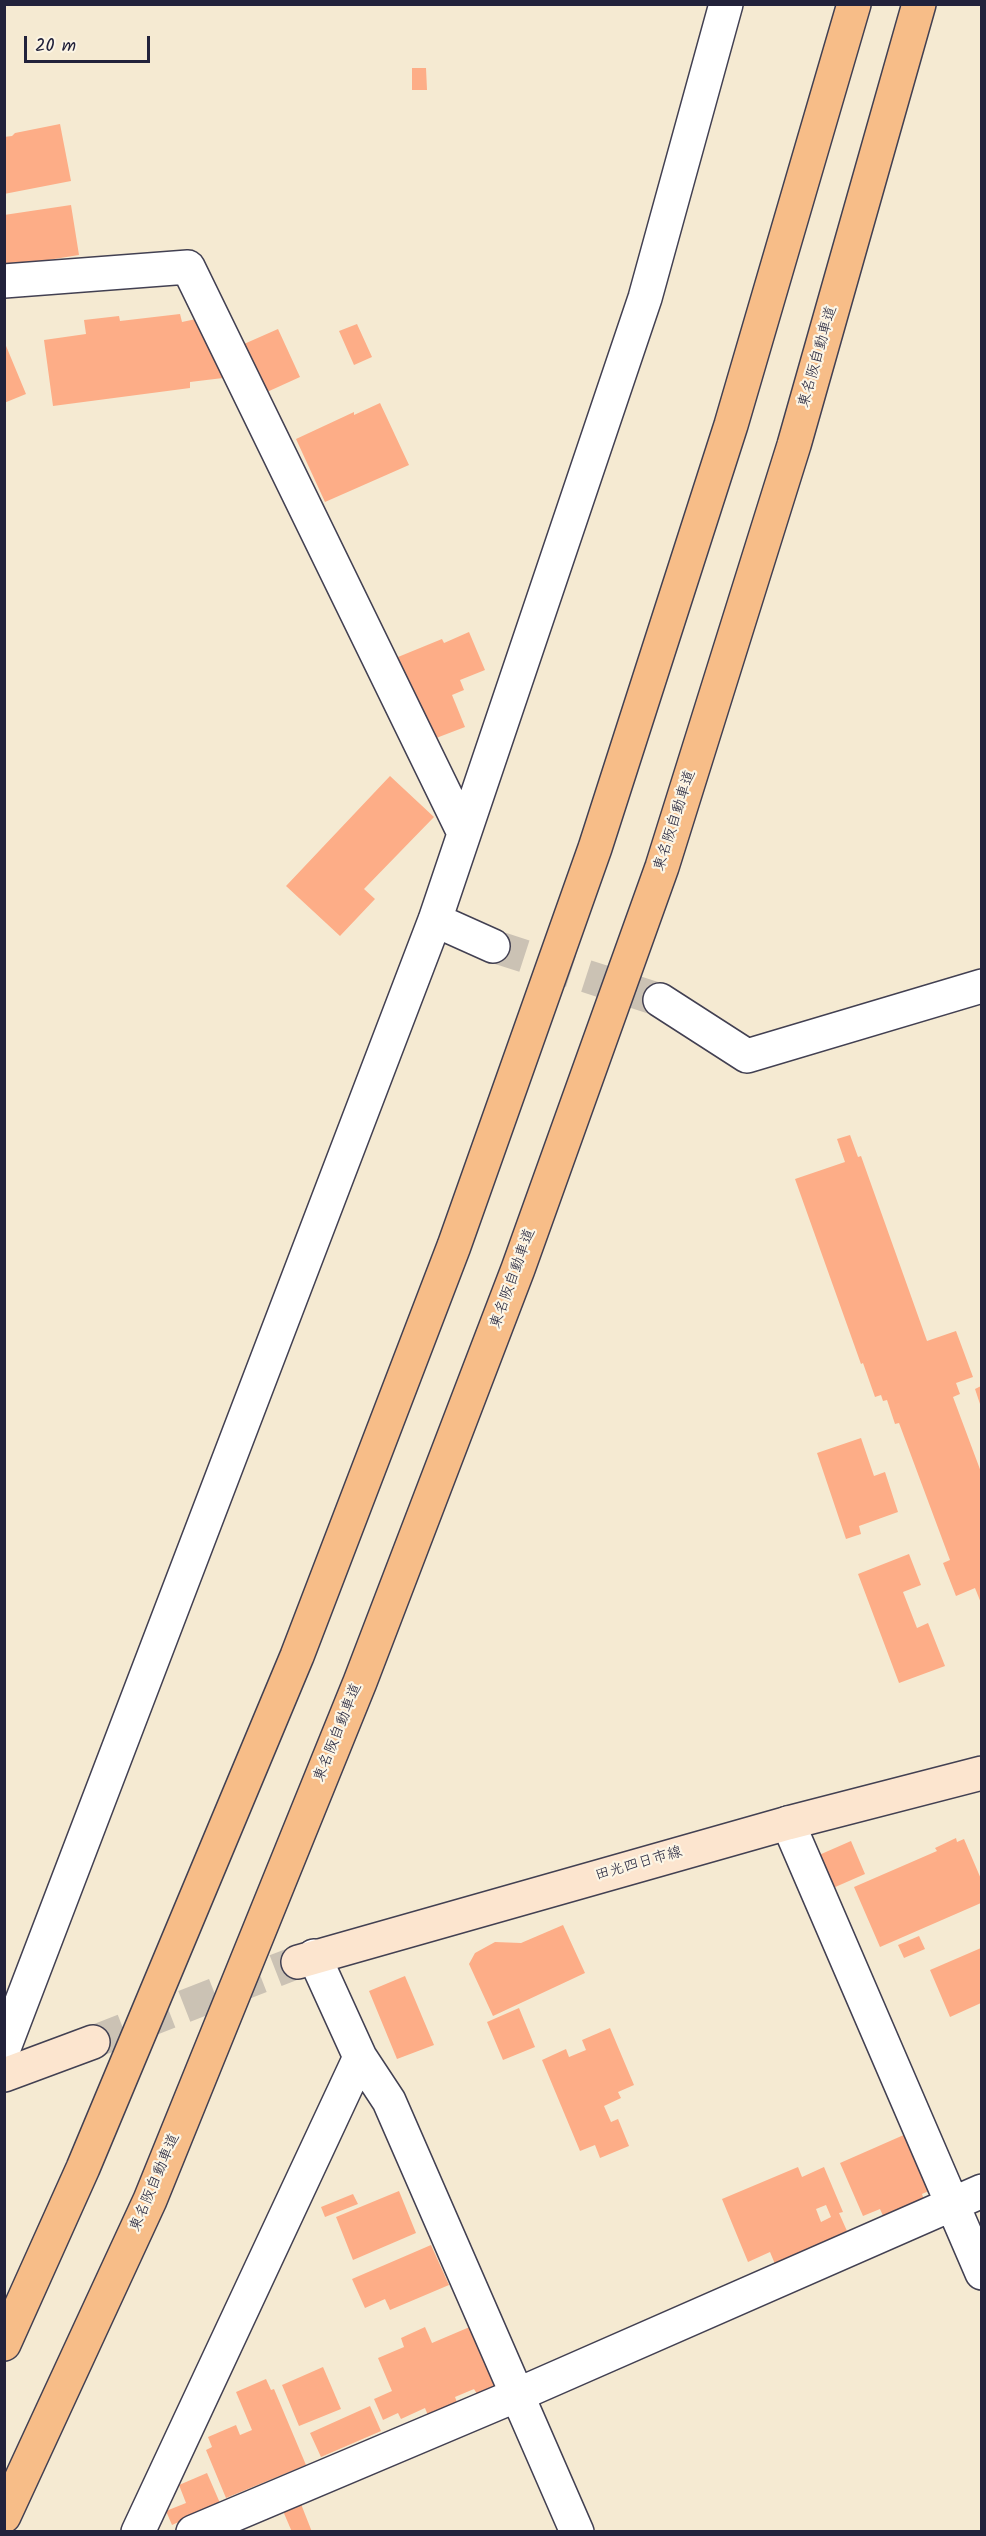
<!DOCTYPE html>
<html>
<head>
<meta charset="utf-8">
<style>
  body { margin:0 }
  #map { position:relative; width:986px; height:2536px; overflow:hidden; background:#f5ead2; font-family:Kalam,sans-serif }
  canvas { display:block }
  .frame { position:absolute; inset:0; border:6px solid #22223b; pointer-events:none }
  .scale { position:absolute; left:24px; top:36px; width:126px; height:27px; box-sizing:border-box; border:3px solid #22223b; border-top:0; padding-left:8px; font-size:18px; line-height:21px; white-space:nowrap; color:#22223b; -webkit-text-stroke:4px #fcf5e5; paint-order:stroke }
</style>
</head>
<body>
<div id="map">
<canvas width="986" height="2536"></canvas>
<div class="frame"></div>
<div class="scale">20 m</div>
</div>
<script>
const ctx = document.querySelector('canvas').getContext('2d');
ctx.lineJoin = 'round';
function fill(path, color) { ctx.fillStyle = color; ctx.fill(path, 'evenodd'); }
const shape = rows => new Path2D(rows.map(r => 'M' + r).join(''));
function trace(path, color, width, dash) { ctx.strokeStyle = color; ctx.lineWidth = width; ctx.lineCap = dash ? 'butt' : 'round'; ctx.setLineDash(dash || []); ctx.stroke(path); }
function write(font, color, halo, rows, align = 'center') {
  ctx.font = font + ' Kalam,"Klee One",sans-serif'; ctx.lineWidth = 4.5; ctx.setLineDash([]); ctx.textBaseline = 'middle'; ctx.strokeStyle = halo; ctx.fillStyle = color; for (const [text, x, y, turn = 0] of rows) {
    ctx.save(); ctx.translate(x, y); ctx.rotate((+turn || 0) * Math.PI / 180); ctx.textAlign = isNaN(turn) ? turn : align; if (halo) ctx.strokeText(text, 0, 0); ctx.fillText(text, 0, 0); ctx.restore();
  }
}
const building = shape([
  [412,68,426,68,427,90,412,90],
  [60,124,71,181,4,194,4,137,12,136,15,133],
  [71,205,79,255,4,267,4,215],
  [180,314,182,322,196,319,223,378,190,382,190,388,53,406,44,340,86,334,84,320,119,316,120,321],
  [357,324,372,357,354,365,339,331],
  [278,329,300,377,267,392,244,344],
  [4,341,26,394,4,403],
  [380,403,409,465,325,502,296,439,354,412,354,415],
  [469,632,485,670,460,680,464,690,452,695,465,727,431,740,398,657,442,639,444,643],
  [390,776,434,817,364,889,375,899,340,936,286,886],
  [850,1135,858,1157,861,1156,927,1341,956,1331,973,1377,956,1383,960,1394,953,1397,981,1472,981,1603,975,1588,956,1596,943,1563,950,1560,899,1423,895,1424,887,1400,883,1401,881,1395,875,1397,863,1363,861,1364,795,1179,845,1162,837,1139],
  [981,1386,981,1407,975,1389],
  [861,1438,874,1476,885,1472,898,1512,859,1526,861,1534,846,1539,817,1453],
  [909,1554,921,1585,903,1592,917,1628,928,1623,945,1666,899,1683,858,1574],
  [956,1838,957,1842,964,1839,981,1879,981,1903,880,1947,854,1887,937,1851,935,1848],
  [851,1841,865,1874,833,1888,819,1855],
  [563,1925,585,1973,493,2016,469,1964,475,1953,495,1942,521,1943],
  [919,1936,925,1949,904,1958,898,1945],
  [981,1948,981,2003,950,2017,930,1970],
  [405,1976,434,2045,397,2059,369,1991],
  [519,2008,535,2047,503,2060,487,2022],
  [610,2028,634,2085,618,2092,621,2098,604,2106,611,2122,618,2119,629,2146,600,2158,595,2145,580,2151,542,2060,566,2049,569,2057,586,2050,582,2040],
  [906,2134,931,2190,922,2194,924,2200,884,2218,880,2209,863,2216,840,2163],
  [798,2167,802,2177,824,2167,843,2212,839,2213,847,2231,775,2264,770,2252,748,2262,722,2199],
  [826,2205,831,2217,821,2222,816,2209],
  [399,2191,416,2233,353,2260,336,2217],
  [353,2194,358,2204,325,2217,321,2207],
  [431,2245,449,2285,390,2310,385,2299,365,2308,352,2279],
  [472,2326,497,2386,477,2394,474,2389,455,2397,458,2405,429,2418,425,2408,401,2419,398,2413,383,2420,374,2399,392,2391,378,2358,404,2347,401,2338,425,2327,432,2343],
  [323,2367,341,2409,299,2426,282,2385],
  [266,2379,271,2390,274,2389,306,2465,226,2498,206,2450,212,2447,208,2437,236,2425,240,2435,252,2430,236,2392],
  [370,2406,381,2431,321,2457,310,2433],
  [207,2473,220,2503,172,2525,166,2511,186,2503,179,2485],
  [301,2504,312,2532,292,2532,283,2511]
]);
const minorTunnel = shape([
  [493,946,660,1000]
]);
const secondaryTunnel = shape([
  [93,2042,298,1962]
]);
const minor = shape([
  [4,281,188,267,464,833],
  [435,920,493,946],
  [660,1000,747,1056,982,986],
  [788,1823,982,2273],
  [4,2048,435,920,645,298,726,4],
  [360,2057,389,2101,577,2532],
  [138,2532,360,2057,314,1956],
  [193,2532,517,2395,982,2191]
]);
const secondary = shape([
  [298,1962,788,1823,982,1773],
  [4,2075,93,2042]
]);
const motorway = shape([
  [4,2344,83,2168,297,1656,454,1246,595,848,731,425,854,4],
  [4,2516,150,2200,360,1682,518,1269,662,867,794,445,919,4]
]);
const streetNames = [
  ["東名阪自動車道",819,357,-74],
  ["東名阪自動車道",676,821,-72],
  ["東名阪自動車道",514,1279,-70],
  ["東名阪自動車道",339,1733,-68],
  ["田光四日市線",639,1865,-16],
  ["東名阪自動車道",156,2183,-67]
];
fill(building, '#fdad87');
trace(minorTunnel, '#cbc2b4', 33, [33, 16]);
trace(secondaryTunnel, '#cbc2b4', 33, [33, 16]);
trace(minor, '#424052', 36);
trace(secondary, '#424052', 36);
trace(motorway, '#424052', 36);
trace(minor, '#fff', 33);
trace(secondary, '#fce5cf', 33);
trace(motorway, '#f7bd88', 33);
write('15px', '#22223b', '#fcf5e5', streetNames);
</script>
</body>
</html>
